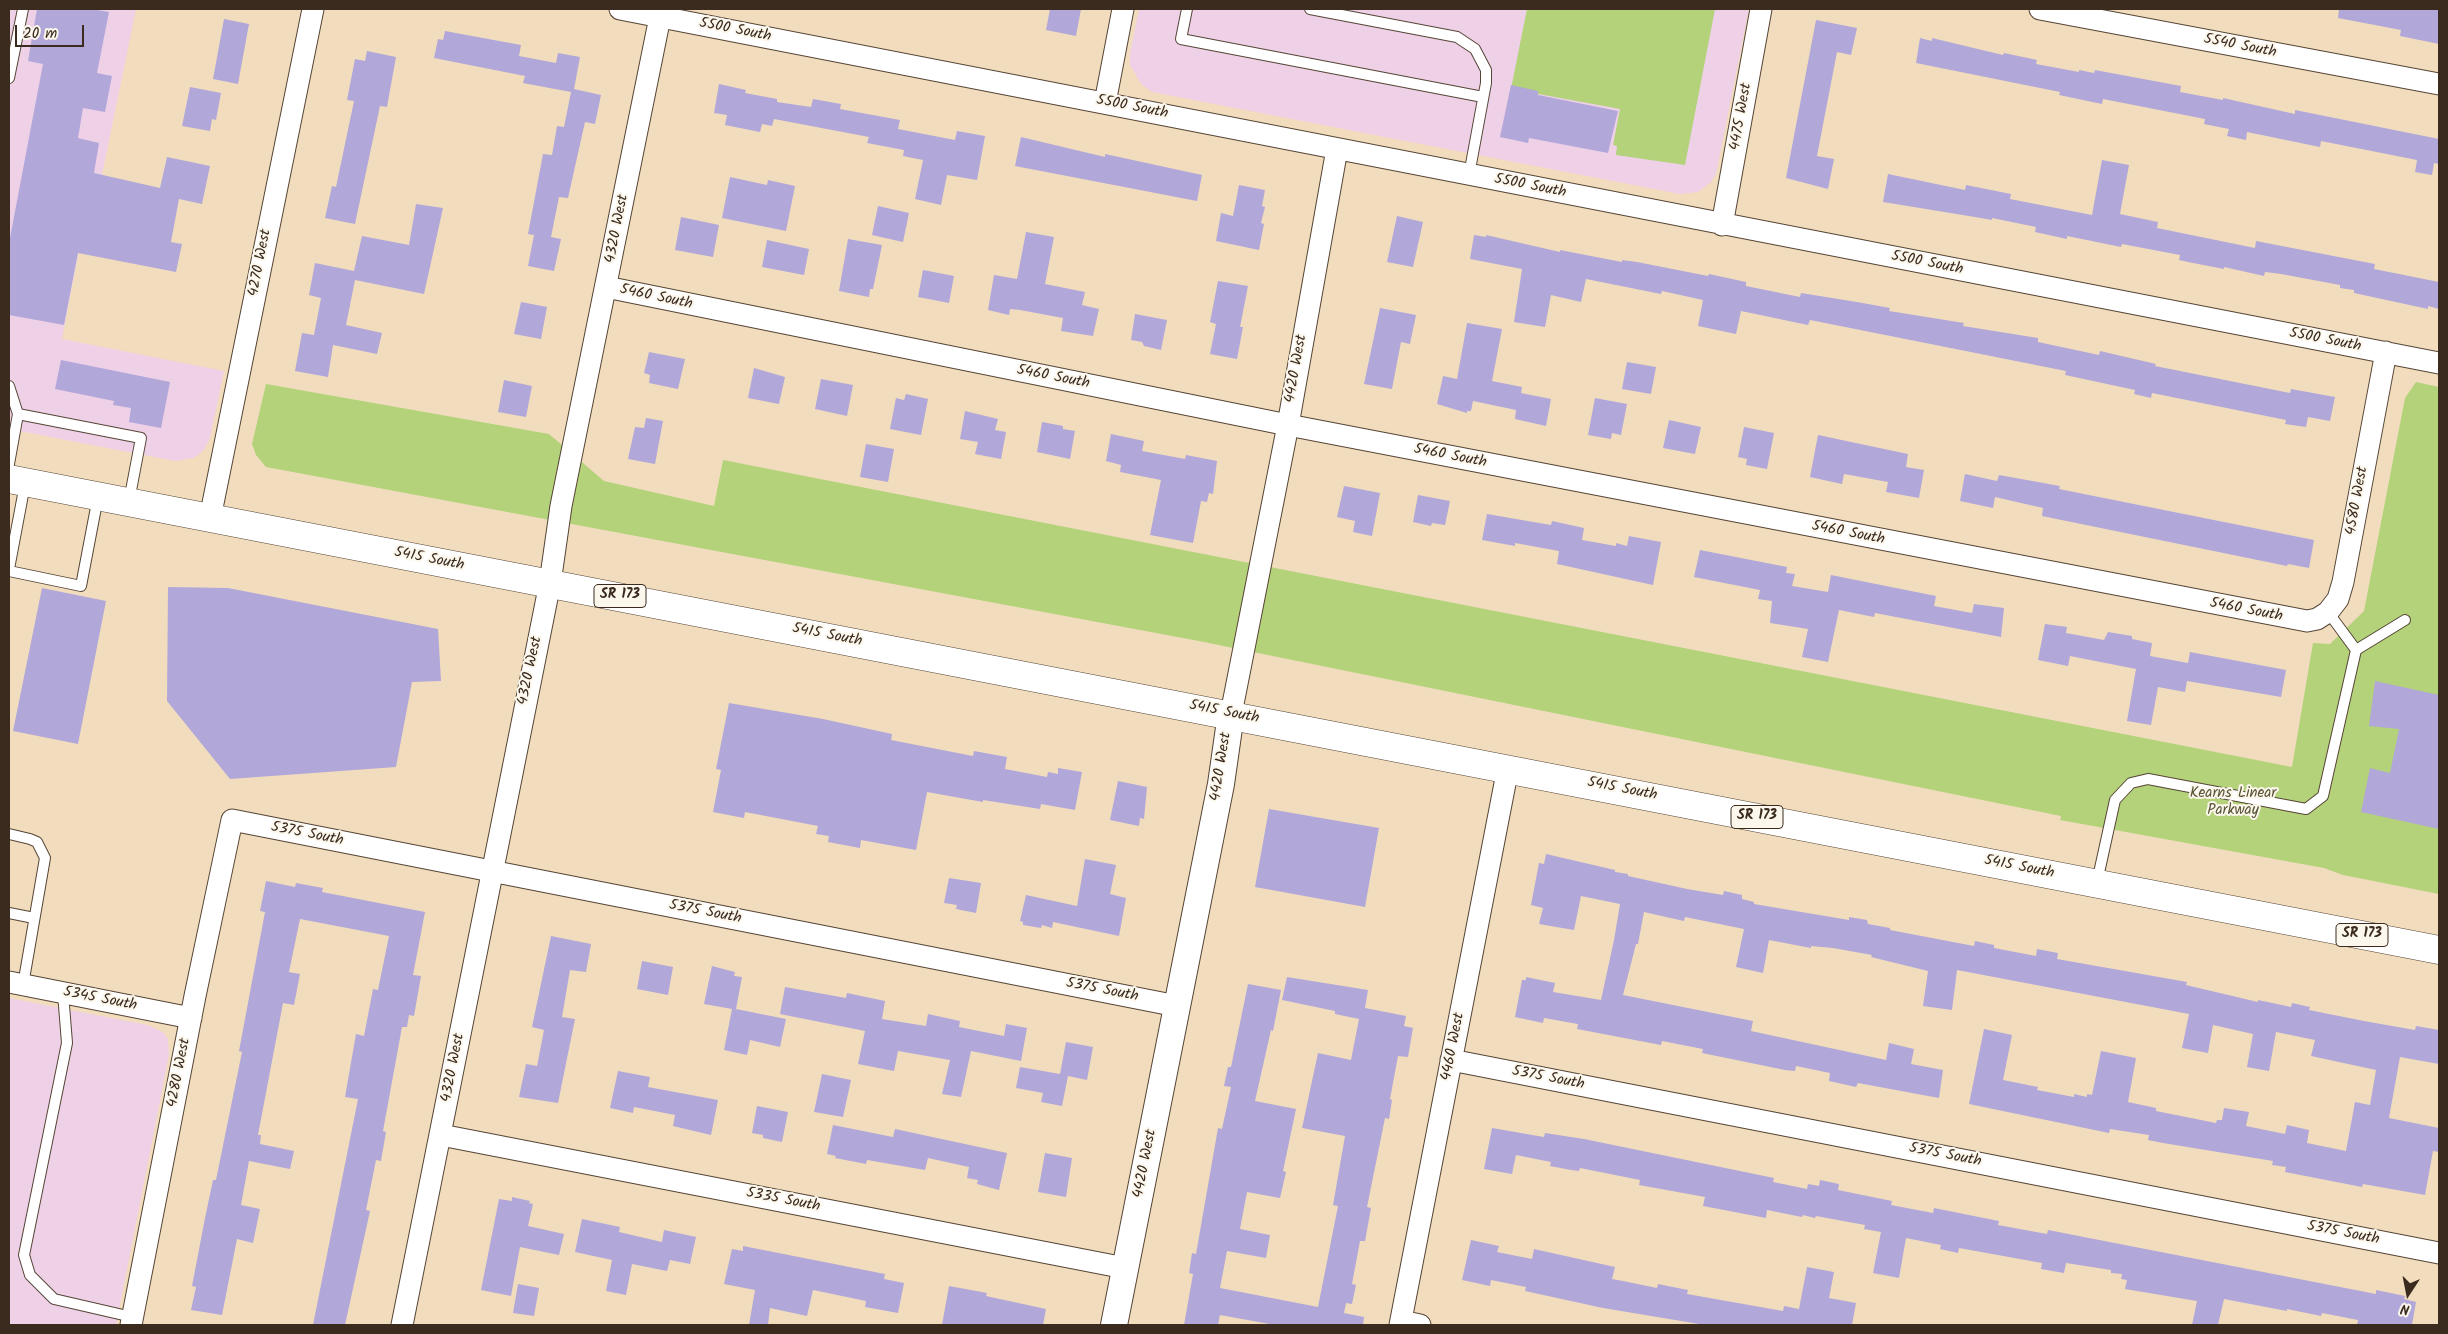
<!DOCTYPE html>
<html>
<head>
<meta charset="utf-8">
<style>
  body { margin:0 }
  #map { position:relative; width:2448px; height:1334px; overflow:hidden; background:#f1ddbd; font-family:Kalam,sans-serif }
  canvas { display:block }
  .frame { position:absolute; inset:0; border:10px solid #3b2a1e; pointer-events:none }
  .north { position:absolute; left:2383px; top:1269px; width:50px; height:50px; -webkit-text-stroke:4px #fbf7ec; paint-order:stroke; rotate:191deg; font-size:14px; font-weight:700; line-height:20px; text-align:center; color:#3b2a1e }
  .north::after { content:''; display:block; margin:auto; width:18px; height:22px; background:#3b2a1e; clip-path:polygon(50% 0,100% 100%,50% 72%,0 100%) }
  .scale { position:absolute; left:15px; top:25px; width:69px; height:22px; box-sizing:border-box; border:2px solid #3b2a1e; border-top:0; padding-left:6px; font-size:15px; line-height:18px; white-space:nowrap; color:#3b2a1e; -webkit-text-stroke:4px #fbf7ec; paint-order:stroke }
</style>
</head>
<body>
<div id="map">
<canvas width="2448" height="1334"></canvas>
<div class="frame"></div>
<div class="north">N</div>
<div class="scale">20 m</div>
</div>
<script>
const ctx = document.querySelector('canvas').getContext('2d');
ctx.lineJoin = 'round';
function fill(path, color) { ctx.fillStyle = color; ctx.fill(path, 'evenodd'); }
const shape = rows => new Path2D(rows.map(r => 'M' + r).join(''));
function trace(path, color, width, dash) { ctx.strokeStyle = color; ctx.lineWidth = width; ctx.lineCap = dash ? 'butt' : 'round'; ctx.setLineDash(dash || []); ctx.stroke(path); }
function write(font, color, halo, rows, align = 'center') {
  ctx.font = font + ' Kalam,sans-serif'; ctx.lineWidth = 4; ctx.setLineDash([]); ctx.textBaseline = 'middle'; ctx.strokeStyle = halo; ctx.fillStyle = color; for (const [text, x, y, turn = 0] of rows) {
    ctx.save(); ctx.translate(x, y); ctx.rotate((+turn || 0) * Math.PI / 180); ctx.textAlign = isNaN(turn) ? turn : align; if (halo) ctx.strokeText(text, 0, 0); ctx.fillText(text, 0, 0); ctx.restore();
  }
}
const built = shape([
  [9,9,136,9,96,204,88,202,62,339,224,371,210,438,204,450,194,458,175,461,9,429],
  [1139,9,1749,9,1716,174,1711,182,1698,192,1680,194,1152,92,1141,84,1130,65,1130,53],
  [9,998,147,1025,163,1032,168,1039,169,1055,116,1325,9,1325]
]);
const green = shape([
  [1527,9,1715,9,1685,165,1616,155,1617,146,1613,145,1620,109,1511,89],
  [2416,382,2439,387,2439,894,2343,875,2324,868,2060,820,2061,816,1199,641,266,467,256,455,252,444,266,384,549,434,604,481,714,506,723,460,2292,767,2313,643,2330,644,2364,611,2405,398]
]);
const building = shape([
  [37,9,91,9,109,12,97,73,112,76,105,112,83,108,78,138,99,143,94,173,160,188,167,157,210,166,202,204,179,199,171,242,182,244,176,272,78,253,64,325,9,315,9,243,43,64,28,61],
  [1050,9,1081,9,1076,36,1046,30],
  [2339,9,2439,9,2439,44,2400,36,2401,30,2338,18],
  [224,19,249,24,238,84,213,79],
  [1816,20,1857,28,1851,55,1837,52,1817,156,1834,159,1828,189,1786,178],
  [445,31,521,45,519,56,556,63,558,53,580,57,574,89,601,95,595,124,585,122,568,198,559,197,551,237,561,239,554,271,528,266,534,235,528,234,543,154,552,155,557,126,564,127,571,92,523,83,525,76,434,58,438,39,443,40],
  [1920,38,1932,41,1932,38,2003,55,2004,53,2037,60,2036,64,2079,72,2079,70,2094,73,2095,70,2181,86,2180,92,2223,100,2223,98,2295,114,2295,110,2439,139,2439,164,2434,163,2432,175,2415,172,2417,160,2321,141,2320,147,2247,132,2246,140,2227,136,2229,129,2204,124,2205,119,2103,99,2102,104,2059,95,2060,92,1916,63],
  [367,51,396,57,387,107,380,106,355,224,325,218,332,186,336,187,354,101,347,100,355,59,365,61],
  [719,84,746,90,745,93,777,99,777,102,811,107,813,99,841,104,840,109,900,120,898,129,955,140,957,131,985,136,977,180,947,175,941,205,915,199,923,160,903,156,904,150,867,143,869,137,774,119,772,126,762,124,760,132,725,125,727,115,714,113],
  [1511,85,1538,91,1538,95,1618,111,1608,153,1529,138,1528,143,1500,137],
  [190,87,221,93,216,120,212,119,210,131,182,126],
  [1021,137,1105,157,1105,154,1202,175,1197,201,1015,166],
  [2102,160,2129,165,2120,214,2158,222,2157,228,2255,248,2256,241,2375,264,2374,269,2439,282,2439,309,2428,306,2428,309,2354,293,2354,290,2340,288,2340,285,2281,274,2265,272,2264,276,2224,267,2224,269,2193,263,2179,260,2180,255,2122,244,2121,247,2067,236,2067,239,2035,232,2036,227,1992,218,1992,220,1975,217,1883,202,1888,174,1965,190,1966,185,2011,194,2010,199,2092,215],
  [730,177,767,185,768,180,795,186,786,231,722,218],
  [1239,185,1265,190,1262,206,1265,207,1261,223,1264,224,1259,250,1216,241,1221,213,1233,216],
  [416,204,443,208,424,294,355,280,346,325,382,333,377,354,333,345,328,377,295,371,302,333,314,335,321,298,309,295,315,263,354,271,362,236,409,245],
  [878,206,909,213,903,242,872,235],
  [1397,216,1423,222,1413,267,1387,262],
  [681,217,719,225,713,257,675,250],
  [1026,232,1054,237,1045,284,1085,292,1082,305,1099,309,1093,336,1061,331,1063,318,1020,310,1010,309,1009,315,988,310,994,275,1017,279],
  [1474,235,1486,237,1486,235,1560,252,1560,250,1622,262,1622,260,1637,262,1708,276,1709,274,1746,282,1746,286,1800,297,1801,293,1857,302,1890,308,1889,311,1964,323,1963,326,2038,338,2038,342,2099,355,2100,351,2156,364,2155,366,2290,393,2291,389,2335,397,2330,421,2308,417,2306,427,2285,424,2286,420,2152,393,2151,398,2134,394,2135,390,2065,375,2066,371,1810,320,1808,325,1741,311,1736,334,1698,326,1703,300,1662,291,1661,294,1586,279,1581,302,1551,295,1545,327,1514,322,1522,269,1470,259],
  [848,239,882,245,873,289,870,289,869,297,839,291],
  [767,240,809,249,804,275,762,267],
  [923,270,954,276,949,303,918,297],
  [1218,281,1248,286,1240,327,1243,327,1237,359,1210,354,1216,324,1210,322],
  [521,302,547,307,541,339,514,334],
  [1380,308,1416,315,1410,344,1401,342,1392,389,1364,384],
  [1135,314,1167,320,1161,350,1144,346,1142,342,1131,340],
  [1467,323,1502,329,1492,381,1522,387,1521,393,1551,399,1546,426,1515,419,1516,410,1473,401,1471,411,1467,411,1467,413,1437,404,1443,376,1457,379],
  [649,352,685,359,678,389,649,383,650,375,644,373],
  [61,360,170,382,161,428,129,422,131,408,113,405,114,401,55,389],
  [1627,362,1656,367,1651,394,1622,389],
  [754,368,785,377,779,404,748,398],
  [821,379,853,385,847,416,815,409],
  [504,380,532,386,526,417,498,412],
  [906,394,928,399,921,435,890,429,896,398,904,400],
  [1595,398,1627,404,1621,435,1612,433,1611,439,1588,435],
  [965,411,998,419,995,430,1006,432,1001,459,975,454,978,442,960,439],
  [646,418,663,421,655,464,628,459,635,427,644,428],
  [1669,420,1701,427,1695,454,1663,448],
  [1042,422,1063,426,1063,429,1075,431,1070,459,1037,452],
  [1744,427,1774,433,1767,469,1746,465,1747,459,1738,457],
  [1111,434,1144,441,1142,451,1185,459,1186,455,1217,461,1213,494,1209,493,1207,502,1201,501,1193,543,1150,535,1161,480,1120,472,1121,465,1106,461],
  [1818,435,1908,454,1906,467,1924,470,1919,498,1886,492,1888,482,1844,474,1842,484,1810,477],
  [866,444,894,449,888,482,860,477],
  [1965,474,1997,481,1999,475,2060,486,2059,489,2314,540,2309,568,2288,564,2287,566,2042,516,2043,508,1995,497,1993,508,1960,501],
  [1344,486,1380,493,1372,536,1353,532,1355,521,1337,517],
  [1418,495,1450,501,1445,525,1432,523,1431,526,1413,522],
  [1487,514,1551,525,1552,521,1584,528,1582,540,1616,546,1616,543,1627,546,1629,536,1661,542,1653,585,1557,564,1559,551,1515,543,1515,546,1482,540],
  [1700,550,1787,567,1786,573,1795,574,1792,586,1828,592,1831,575,1936,596,1934,606,1972,613,1974,604,2004,608,2001,637,1875,613,1874,617,1839,610,1828,662,1802,657,1808,629,1770,623,1772,601,1758,599,1760,590,1694,577],
  [168,587,228,588,438,629,441,681,412,682,396,767,230,779,167,701],
  [42,588,106,601,78,744,13,731],
  [2045,624,2067,627,2066,633,2104,640,2108,632,2132,636,2132,639,2152,643,2150,656,2188,663,2190,652,2286,670,2281,697,2187,681,2185,692,2158,687,2151,725,2127,721,2136,669,2070,656,2068,666,2038,660],
  [2375,681,2439,695,2439,829,2361,812,2370,768,2390,773,2399,729,2369,726],
  [729,703,823,719,892,734,891,740,973,756,974,751,1007,757,1005,769,1047,777,1048,772,1058,774,1058,768,1082,772,1075,810,1041,804,1040,809,983,800,983,802,927,792,916,850,861,840,860,848,828,842,829,836,816,834,818,826,745,812,744,818,713,812,721,770,716,769],
  [1118,781,1147,787,1144,819,1140,818,1139,826,1110,820],
  [1269,809,1379,828,1365,907,1255,887],
  [1546,854,1615,870,1615,872,1628,874,1628,876,1687,889,1723,895,1724,891,1742,895,1742,899,1754,902,1754,904,1849,920,1849,917,1867,920,1868,924,1890,928,1890,930,1974,946,1975,941,1994,945,1994,948,2036,956,2037,949,2058,953,2057,959,2187,982,2186,985,2258,1002,2258,1000,2291,1007,2292,1003,2310,1007,2309,1010,2364,1021,2415,1030,2416,1026,2439,1030,2439,1064,2400,1057,2389,1118,2439,1128,2439,1152,2433,1151,2425,1195,2363,1184,2362,1187,2285,1172,2286,1167,2272,1165,2273,1161,2163,1143,2148,1140,2149,1135,2110,1129,2109,1133,1969,1104,1984,1029,2012,1035,2003,1080,2038,1087,2037,1090,2074,1097,2074,1094,2087,1097,2087,1094,2092,1095,2101,1051,2136,1058,2128,1102,2156,1108,2156,1111,2216,1123,2217,1120,2222,1120,2224,1108,2249,1112,2246,1126,2285,1134,2287,1125,2309,1130,2307,1143,2346,1151,2355,1102,2370,1105,2376,1070,2311,1056,2315,1040,2276,1032,2269,1071,2247,1067,2253,1034,2213,1025,2208,1053,2182,1048,2189,1014,1957,970,1952,1010,1923,1006,1928,971,1871,957,1872,955,1833,948,1811,946,1811,948,1769,940,1763,973,1736,967,1744,929,1685,917,1684,921,1644,912,1638,944,1636,944,1623,995,1753,1021,1751,1031,1886,1060,1889,1043,1914,1049,1911,1064,1943,1070,1939,1098,1858,1083,1856,1087,1829,1081,1830,1073,1796,1066,1795,1071,1785,1070,1702,1053,1703,1049,1662,1041,1661,1045,1577,1029,1578,1024,1544,1018,1543,1023,1515,1017,1522,980,1526,980,1526,977,1555,983,1553,992,1601,1000,1614,940,1620,904,1581,896,1574,930,1539,924,1543,908,1531,905,1539,863,1544,864],
  [1085,859,1116,865,1110,894,1126,898,1119,936,1053,922,1052,928,1042,925,1041,928,1023,925,1023,922,1020,921,1026,895,1077,906],
  [949,878,981,883,976,913,956,909,957,905,944,903],
  [266,881,295,887,296,883,323,888,322,892,425,912,413,975,421,976,414,1016,409,1015,407,1027,402,1027,383,1131,386,1132,381,1161,376,1160,366,1210,370,1211,345,1325,313,1325,358,1099,345,1097,356,1034,364,1036,373,989,378,990,389,936,300,919,289,972,300,974,294,1005,283,1003,258,1135,261,1135,260,1144,294,1151,290,1169,249,1161,241,1205,260,1209,253,1243,237,1239,222,1315,191,1310,196,1287,192,1286,205,1218,213,1180,216,1180,242,1052,239,1051,265,912,260,911],
  [551,936,591,944,586,972,570,970,562,1017,575,1019,558,1103,519,1097,526,1064,537,1066,544,1030,532,1027],
  [642,961,673,967,668,995,637,989],
  [712,966,735,972,734,976,742,977,736,1009,786,1019,780,1047,750,1040,747,1055,724,1050,732,1009,704,1004],
  [1287,977,1368,990,1365,1008,1406,1016,1404,1026,1413,1028,1408,1057,1398,1056,1390,1099,1392,1100,1389,1119,1385,1118,1367,1207,1371,1208,1365,1241,1360,1241,1352,1284,1356,1285,1352,1304,1346,1303,1344,1313,1364,1317,1363,1325,1275,1325,1220,1315,1218,1325,1184,1325,1193,1274,1189,1273,1192,1253,1196,1254,1218,1128,1222,1129,1231,1087,1224,1086,1228,1067,1231,1067,1248,984,1281,990,1273,1031,1271,1030,1255,1101,1296,1109,1283,1171,1286,1172,1280,1198,1247,1192,1240,1229,1270,1235,1266,1258,1227,1251,1220,1288,1318,1307,1338,1206,1333,1205,1345,1136,1302,1128,1318,1053,1351,1060,1359,1019,1335,1014,1335,1011,1282,1000],
  [785,987,846,998,847,993,885,1001,882,1019,926,1026,928,1014,960,1021,959,1027,1004,1036,1006,1024,1027,1028,1021,1061,971,1051,961,1097,942,1094,950,1060,898,1051,894,1071,858,1064,865,1031,780,1014],
  [1066,1042,1093,1047,1087,1080,1068,1076,1062,1106,1041,1102,1043,1093,1016,1088,1020,1067,1060,1074],
  [618,1071,650,1077,648,1087,718,1100,711,1135,673,1126,675,1115,634,1107,633,1113,610,1108],
  [822,1074,851,1080,843,1117,814,1112],
  [757,1106,788,1112,782,1142,763,1138,763,1135,752,1133],
  [833,1125,893,1137,895,1129,1007,1153,999,1190,977,1184,978,1180,967,1178,969,1167,928,1158,925,1170,867,1160,866,1164,835,1158,836,1156,827,1154],
  [1492,1128,1544,1137,1545,1133,1584,1139,1774,1178,1773,1182,1807,1189,1808,1184,1819,1186,1820,1180,1839,1184,1838,1190,1892,1201,1891,1205,1933,1213,1934,1208,1999,1221,1998,1225,2047,1234,2048,1230,2376,1294,2376,1290,2405,1296,2404,1299,2416,1302,2412,1325,2357,1325,2358,1320,2322,1313,2321,1316,2287,1309,2287,1311,2224,1299,2218,1325,2192,1325,2197,1301,2125,1289,2127,1280,2121,1279,2122,1274,2111,1273,2111,1270,2066,1263,2064,1273,2041,1269,2042,1263,1959,1248,1958,1253,1940,1249,1941,1245,1906,1238,1899,1278,1873,1273,1881,1232,1864,1229,1865,1225,1816,1216,1815,1218,1803,1215,1802,1217,1767,1210,1766,1218,1703,1206,1705,1197,1639,1185,1640,1180,1580,1168,1579,1171,1571,1170,1550,1166,1551,1162,1516,1155,1512,1174,1484,1169],
  [1045,1153,1072,1158,1066,1197,1038,1192],
  [512,1197,530,1201,529,1203,533,1204,528,1226,564,1234,559,1255,520,1247,511,1296,481,1290,499,1199,512,1201],
  [582,1219,620,1227,619,1232,662,1242,664,1230,696,1237,690,1264,670,1260,667,1271,632,1264,626,1295,606,1291,612,1260,575,1252],
  [1471,1240,1499,1246,1497,1252,1532,1259,1534,1249,1615,1267,1612,1279,1623,1281,1657,1288,1658,1284,1688,1290,1687,1294,1783,1311,1784,1306,1799,1309,1807,1267,1834,1272,1829,1298,1856,1303,1852,1325,1705,1325,1603,1308,1525,1291,1526,1287,1491,1280,1490,1286,1462,1280],
  [743,1246,885,1274,884,1279,904,1283,898,1313,865,1307,866,1301,813,1290,807,1316,770,1308,768,1325,749,1325,755,1290,724,1284,732,1249,743,1251],
  [518,1284,539,1288,534,1316,513,1313],
  [949,1286,987,1293,986,1296,1046,1309,1043,1325,942,1325]
]);
const service = shape([
  [1187,9,1181,39,1483,97],
  [1310,9,1457,37,1475,49,1486,70,1486,83,1469,175],
  [9,78,23,9],
  [9,386,18,414],
  [9,464,18,414,141,438,129,501],
  [9,569,25,484],
  [9,571,81,586,98,497],
  [2328,612,2356,650],
  [9,834,30,839,37,842,45,858,23,985],
  [2097,882,2115,800,2131,783,2148,779,2306,809,2323,796,2356,650,2405,620],
  [9,913,34,918],
  [63,993,67,1043,24,1255,30,1275,54,1299,132,1317]
]);
const minor = shape([
  [620,9,2439,363],
  [2040,9,2439,84],
  [1105,103,1123,9],
  [1722,225,1761,9],
  [606,287,1288,425,2307,621,2317,619,2328,612,2338,599,2343,582,2386,352],
  [210,518,313,9],
  [1231,714,1288,425,1337,149],
  [9,982,191,1018],
  [1451,1060,2439,1253],
  [441,1135,1125,1268],
  [1401,1321,1420,1325],
  [131,1325,195,996,232,820,1177,1006],
  [402,1325,550,583,561,506,660,17],
  [1400,1325,1508,768]
]);
const tertiary = shape([
  [1114,1325,1221,784,1231,714]
]);
const primary = shape([
  [9,479,2439,950]
]);
const shields = [
  [620,596,52],
  [1757,817,52],
  [2362,935,52]
];
const shieldNames = [
  ["SR 173",620,596],
  ["SR 173",1757,817],
  ["SR 173",2362,935]
];
const streetNames = [
  ["5500 South",735,31,11],
  ["5540 South",2240,47,11],
  ["5500 South",1132,108,11],
  ["4475 West",1742,117,-80],
  ["5500 South",1530,187,11],
  ["4320 West",618,229,-79],
  ["4270 West",261,263,-79],
  ["5500 South",1927,264,11],
  ["5460 South",656,298,12],
  ["5500 South",2325,341,11],
  ["4420 West",1297,369,-80],
  ["5460 South",1053,378,11],
  ["5460 South",1450,457,11],
  ["4580 West",2358,501,-80],
  ["5460 South",1848,534,11],
  ["5415 South",429,560,11],
  ["5460 South",2246,611,11],
  ["5415 South",827,636,11],
  ["4320 West",531,671,-78],
  ["5415 South",1224,713,11],
  ["4420 West",1222,767,-81],
  ["5415 South",1622,790,11],
  ["5375 South",307,835,11],
  ["5415 South",2019,868,11],
  ["5375 South",705,913,11],
  ["5375 South",1102,991,11],
  ["5345 South",100,1000,11],
  ["4460 West",1454,1047,-79],
  ["4320 West",454,1068,-79],
  ["4280 West",180,1073,-79],
  ["5375 South",1548,1079,11],
  ["5375 South",1945,1156,11],
  ["4420 West",1146,1164,-79],
  ["5335 South",783,1201,11],
  ["5375 South",2343,1234,11]
];
const parkNames = [
  ["Kearns Linear",2233,794],
  ["Parkway",2233,811]
];
fill(built, '#eed0e7');
fill(green, '#b3d27a');
fill(building, '#b2a7d9');
trace(service, '#564536', 12);
trace(minor, '#564536', 23);
trace(tertiary, '#564536', 28);
trace(primary, '#564536', 29);
trace(service, '#fff', 10);
trace(minor, '#fff', 21);
trace(tertiary, '#fff', 26);
trace(primary, '#fff', 28);
for (const [x, y, w] of shields) { const box = new Path2D(); box.roundRect(x - w / 2, y - 11.5, w, 23, 4); ctx.fillStyle = '#fbf7ec'; ctx.fill(box); trace(box, '#3b2a1e', 1); }
write('bold 14px', '#3b2a1e', null, shieldNames);
write('15px', '#3b2a1e', '#fbf7ec', streetNames);
write('15px', '#595435', '#fbf7ec', parkNames);
</script>
</body>
</html>
